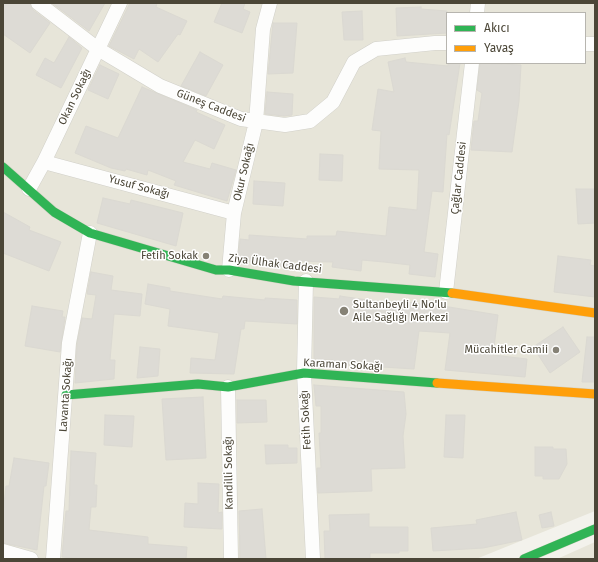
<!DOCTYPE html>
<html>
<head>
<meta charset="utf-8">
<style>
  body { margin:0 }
  #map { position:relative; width:598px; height:562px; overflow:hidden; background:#f3f2ec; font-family:"Fira Sans",sans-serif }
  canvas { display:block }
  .frame { position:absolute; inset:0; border:4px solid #4b4637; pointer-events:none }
  .legend { position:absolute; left:446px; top:12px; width:140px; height:52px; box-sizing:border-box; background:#fff; border:1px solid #b7b5af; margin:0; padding:5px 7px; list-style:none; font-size:12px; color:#4b4637 }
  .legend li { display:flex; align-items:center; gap:8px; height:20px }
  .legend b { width:20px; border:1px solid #b7b5af }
</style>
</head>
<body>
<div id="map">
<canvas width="598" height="562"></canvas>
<div class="frame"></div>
<ul class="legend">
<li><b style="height:5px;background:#30b455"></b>Akıcı</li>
<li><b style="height:5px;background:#ff9f0a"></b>Yavaş</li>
</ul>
</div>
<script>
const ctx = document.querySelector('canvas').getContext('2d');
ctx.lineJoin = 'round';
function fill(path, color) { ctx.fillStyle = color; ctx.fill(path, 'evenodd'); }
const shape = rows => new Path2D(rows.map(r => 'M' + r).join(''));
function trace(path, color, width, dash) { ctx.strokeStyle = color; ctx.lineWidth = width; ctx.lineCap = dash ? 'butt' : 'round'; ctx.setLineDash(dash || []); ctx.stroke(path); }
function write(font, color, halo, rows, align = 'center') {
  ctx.font = font + ' "Fira Sans",sans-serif'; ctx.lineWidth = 3; ctx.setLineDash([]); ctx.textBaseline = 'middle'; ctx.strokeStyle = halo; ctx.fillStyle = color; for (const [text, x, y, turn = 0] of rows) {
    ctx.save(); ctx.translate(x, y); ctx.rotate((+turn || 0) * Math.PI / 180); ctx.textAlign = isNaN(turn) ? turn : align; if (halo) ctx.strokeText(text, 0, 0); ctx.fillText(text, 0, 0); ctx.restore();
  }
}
const residential = shape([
  [3,3,595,3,595,511,476,559,3,559],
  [447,13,585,13,585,63,447,63],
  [595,542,595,559,557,559]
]);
const building = shape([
  [3,3,30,3,33,10,50,23,30,53,3,34,3,3],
  [52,3,105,3,89,31,52,3],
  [130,3,157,3,156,7,187,21,180,35,178,34,158,62,139,49,134,59,109,46,130,3],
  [222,3,245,3,243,9,250,12,242,33,214,22,222,3],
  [421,7,421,9,447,11,447,33,397,36,396,8,421,7],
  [362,11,363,40,344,40,342,12,362,11],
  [273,23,297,23,293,73,268,74,273,23],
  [69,37,82,48,61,88,36,75,45,58,54,63,69,37],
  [200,52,223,65,206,96,181,86,200,52],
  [405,58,406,62,448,66,448,63,460,63,449,135,447,134,443,192,432,191,424,252,438,254,435,277,409,274,410,265,384,262,362,260,361,271,332,267,333,262,291,261,290,268,238,260,240,239,249,240,249,235,307,239,307,236,336,236,337,231,386,236,389,207,417,210,419,170,379,169,381,131,372,130,378,89,394,92,388,62,405,58],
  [480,63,521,65,519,101,512,152,471,150,474,121,478,121,482,93,477,90,480,63],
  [100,65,119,74,108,99,88,90,100,65],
  [142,87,197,110,196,112,225,125,214,149,195,140,183,162,210,169,212,163,236,170,227,201,174,185,176,181,148,170,147,175,126,169,125,171,111,168,75,153,86,126,118,138,142,87],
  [267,92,293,94,292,115,284,116,265,114,267,92],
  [320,154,343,155,342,181,319,180,320,154],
  [254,181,285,183,283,206,253,204,254,181],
  [576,189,595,189,595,223,578,224,576,189],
  [103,198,130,204,131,200,183,213,176,246,97,223,103,198],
  [3,212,30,227,29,230,61,242,49,271,3,253,3,212],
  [558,256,591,260,590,265,595,266,595,297,554,292,558,256],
  [91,272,113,276,111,290,142,294,140,316,114,314,110,360,115,360,114,379,75,383,77,344,82,318,92,319,96,295,87,294,91,272],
  [148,284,170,288,170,291,222,299,223,296,265,300,265,298,297,300,297,324,245,321,244,329,241,329,234,374,190,373,191,358,215,360,219,333,168,326,170,309,145,304,148,284],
  [340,296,394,304,395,301,449,307,498,315,493,355,527,359,525,377,445,370,450,333,419,331,414,369,335,364,333,363,333,360,314,359,314,297,339,299,340,296],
  [32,306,63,311,62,317,65,317,60,352,25,346,32,306],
  [563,327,580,352,550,373,533,347,563,327],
  [587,337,595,337,595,382,582,382,587,337],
  [140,347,160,349,158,376,137,378,140,347],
  [314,385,404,392,406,414,403,436,405,468,371,469,372,491,318,493,317,468,321,468,319,433,321,433,321,406,316,406,314,385],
  [203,397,206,458,166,460,162,399,203,397],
  [237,400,266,400,267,422,237,423,237,400],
  [105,415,134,416,132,447,104,445,105,415],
  [446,415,465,415,463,458,444,457,446,415],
  [265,445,288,445,288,448,297,448,297,463,266,464,265,445],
  [535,447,553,447,553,449,566,449,567,464,559,479,543,479,543,476,535,476,535,447],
  [71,451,96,453,94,485,97,485,96,507,91,507,89,530,148,537,148,544,187,547,186,559,82,559,62,557,66,511,69,511,71,451],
  [14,458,49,463,46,486,44,486,37,550,3,543,3,513,6,486,9,486,14,458],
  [198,483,219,484,218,513,222,512,222,529,184,527,185,503,198,504,198,483],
  [262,509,266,559,240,559,239,511,262,509],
  [516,512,522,540,483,548,433,551,431,528,477,524,476,520,516,512],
  [551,512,554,526,542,528,539,515,551,512],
  [369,514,369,527,408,527,408,551,399,551,399,553,370,553,370,559,325,559,324,531,330,531,329,515,369,514]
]);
const street = shape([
  [38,3,98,49,160,86,241,119,285,125,310,121,333,102,354,62,376,49,435,43,447,43],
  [477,13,478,3],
  [585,44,595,44],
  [44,162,234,213],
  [29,189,44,162,120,3],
  [229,270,234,213,256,122,263,29,270,3],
  [306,281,304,373,313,559],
  [446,292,472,63],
  [228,387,231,559],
  [3,551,31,559],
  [53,559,69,343,90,233]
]);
const fast = shape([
  [3,167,54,212,90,233,216,270,229,270,294,281,452,293],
  [66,395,198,384,228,387,304,373,437,383],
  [524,559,595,529]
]);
const slow = shape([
  [452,293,595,313],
  [437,383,595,394]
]);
const markers = [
  [206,256,4,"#868276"],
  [344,311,5,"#868276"],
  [556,350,4,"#868276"]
];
const streetNames = [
  ["Okan Sokağı",75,97,-64],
  ["Güneş Caddesi",211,106,21],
  ["Okur Sokağı",244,172,-77],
  ["Çağlar Caddesi",459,178,-84],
  ["Yusuf Sokağı",139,187,15],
  ["Ziya Ülhak Caddesi",275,264,7],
  ["Karaman Sokağı",343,365,3],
  ["Lavanta Sokağı",66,395,-86],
  ["Fetih Sokağı",306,420,-93],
  ["Kandilli Sokağı",229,473,-91]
];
const poiNames = [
  ["Fetih Sokak",198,256],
  ["Sultanbeyli 4 No'lu",353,305,"left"],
  ["Aile Sağlığı Merkezi",353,318,"left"],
  ["Mücahitler Camii",548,350]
];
fill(residential, '#e7e5d9');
fill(building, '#dddbd5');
trace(building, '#dbd9d2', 1);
trace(street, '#d1d0c9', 15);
trace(fast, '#d3d1c3', 10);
trace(slow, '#d3d1c3', 10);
trace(street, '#fdfdfc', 14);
trace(fast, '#30b455', 9);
trace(slow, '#ff9f0a', 9);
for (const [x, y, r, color] of markers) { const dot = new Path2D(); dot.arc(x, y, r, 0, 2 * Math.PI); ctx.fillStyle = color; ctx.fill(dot); trace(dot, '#fff', 1.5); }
write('11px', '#4b4637', '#fff', streetNames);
write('11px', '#4b4637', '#fff', poiNames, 'right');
</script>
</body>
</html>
